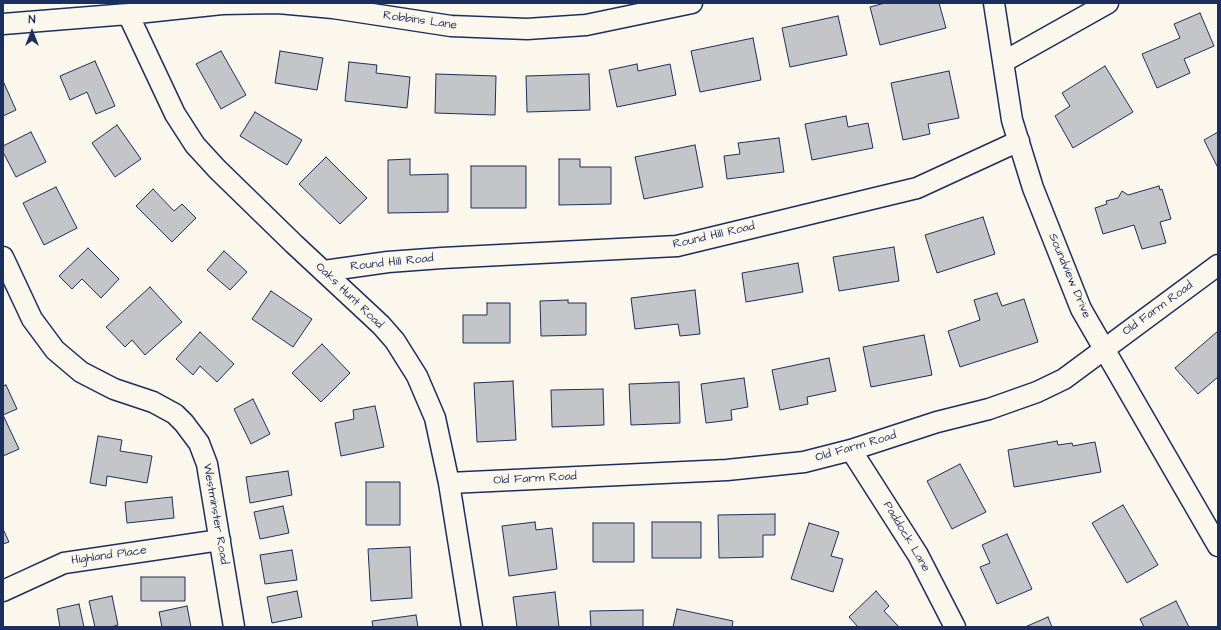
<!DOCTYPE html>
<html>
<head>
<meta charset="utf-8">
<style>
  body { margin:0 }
  #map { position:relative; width:1221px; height:630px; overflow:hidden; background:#fbf7ec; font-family:"Architects Daughter",sans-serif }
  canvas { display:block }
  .frame { position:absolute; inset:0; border:4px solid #1b2f5e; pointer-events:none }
  .north { position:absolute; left:12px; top:12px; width:40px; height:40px; -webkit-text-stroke:3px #fbf7ec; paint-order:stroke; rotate:0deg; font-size:11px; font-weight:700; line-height:16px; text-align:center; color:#1b2f5e }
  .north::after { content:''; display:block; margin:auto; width:14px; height:18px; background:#1b2f5e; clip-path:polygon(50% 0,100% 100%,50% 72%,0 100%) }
</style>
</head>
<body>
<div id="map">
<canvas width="1221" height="630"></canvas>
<div class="frame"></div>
<div class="north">N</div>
</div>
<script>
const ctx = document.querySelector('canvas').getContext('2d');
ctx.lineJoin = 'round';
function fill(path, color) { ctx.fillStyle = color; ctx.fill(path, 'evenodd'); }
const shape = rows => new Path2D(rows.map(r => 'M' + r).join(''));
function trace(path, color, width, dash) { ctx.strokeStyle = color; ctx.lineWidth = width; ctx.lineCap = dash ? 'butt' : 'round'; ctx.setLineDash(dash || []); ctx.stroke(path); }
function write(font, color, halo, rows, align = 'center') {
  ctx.font = font + ' "Architects Daughter",sans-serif'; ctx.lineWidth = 3; ctx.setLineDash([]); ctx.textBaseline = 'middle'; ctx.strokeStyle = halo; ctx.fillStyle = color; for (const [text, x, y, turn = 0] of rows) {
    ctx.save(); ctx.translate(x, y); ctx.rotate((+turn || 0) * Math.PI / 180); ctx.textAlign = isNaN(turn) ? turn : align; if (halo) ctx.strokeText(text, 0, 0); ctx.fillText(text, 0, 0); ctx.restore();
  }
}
const building = shape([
  [885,3,939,3,946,28,880,45,870,7,885,3],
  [1200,13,1214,46,1184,59,1190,73,1157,88,1142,54,1180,38,1174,24,1200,13],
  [838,16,847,55,790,67,782,28,838,16],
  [753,38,761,80,700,92,691,51,753,38],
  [221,51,246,95,221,109,196,64,221,51],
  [280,51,323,58,317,90,275,83,280,51],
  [95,61,115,106,96,114,87,92,70,100,60,76,95,61],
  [349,62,377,65,376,73,410,77,407,108,345,101,349,62],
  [637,64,638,71,670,64,676,95,617,107,609,70,637,64],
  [1105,66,1133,112,1073,148,1055,116,1070,106,1062,93,1105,66],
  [949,71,959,118,928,124,930,134,903,140,891,83,949,71],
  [436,74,496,76,495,115,435,113,436,74],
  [589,74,590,110,527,112,526,76,589,74],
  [3,81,16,110,3,116,3,81],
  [255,112,302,140,287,165,240,136,255,112],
  [846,116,848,127,868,123,873,148,812,160,805,124,846,116],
  [117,125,141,159,115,177,92,143,117,125],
  [31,132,46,162,16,177,3,152,3,146,31,132],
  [1218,132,1218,168,1204,140,1218,132],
  [779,138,784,172,727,179,724,156,740,154,738,143,779,138],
  [695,145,703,187,644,199,635,157,695,145],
  [326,157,367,198,340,224,299,184,326,157],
  [410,159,410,175,448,174,448,212,388,213,388,160,410,159],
  [559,159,580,159,580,167,611,167,611,204,559,205,559,159],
  [471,166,526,166,526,208,471,208,471,166],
  [1159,186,1160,190,1162,189,1171,219,1160,222,1166,243,1142,249,1134,225,1103,234,1095,208,1107,204,1106,201,1118,198,1122,191,1128,195,1159,186],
  [56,187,77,228,44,245,23,203,56,187],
  [153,189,174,211,182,204,196,218,172,242,136,206,153,189],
  [983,217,995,254,937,273,925,235,983,217],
  [894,247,899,281,839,291,833,257,894,247],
  [88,248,119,279,101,298,82,279,72,289,59,276,88,248],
  [224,251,247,272,230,290,207,270,224,251],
  [798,263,803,292,746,302,742,273,798,263],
  [150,287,182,322,145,355,132,340,125,347,106,327,150,287],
  [695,290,700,334,680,336,678,324,635,329,631,298,695,290],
  [271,291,312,319,293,347,252,319,271,291],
  [997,293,1002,306,1024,299,1038,342,960,367,948,331,980,320,974,300,997,293],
  [568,300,568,303,586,303,586,335,541,336,540,301,568,300],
  [487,303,510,303,510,343,463,343,463,315,487,315,487,303],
  [1218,331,1218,377,1198,394,1175,368,1218,331],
  [200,332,234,364,217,382,200,366,193,375,176,359,200,332],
  [924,335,932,375,871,387,863,347,924,335],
  [322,344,350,373,321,402,292,373,322,344],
  [829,358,836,391,807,397,808,404,780,410,772,370,829,358],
  [744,378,748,407,731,410,732,420,706,423,701,384,744,378],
  [513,381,516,440,477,442,474,383,513,381],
  [679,382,680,423,631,425,629,384,679,382],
  [6,385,17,409,3,415,19,449,3,456,3,386,6,385],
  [603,389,604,425,552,427,551,390,603,389],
  [253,399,270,434,251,444,234,409,253,399],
  [375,406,384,447,341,456,335,423,354,419,353,410,375,406],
  [98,436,122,440,120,451,152,456,147,483,107,476,106,486,90,483,98,436],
  [1057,441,1058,445,1072,443,1073,446,1095,442,1101,472,1014,487,1008,450,1057,441],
  [960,464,986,512,952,529,927,481,960,464],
  [288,471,292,495,250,503,246,477,288,471],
  [366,482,400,482,400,525,366,525,366,482],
  [172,497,174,518,127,523,125,502,172,497],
  [1123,505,1158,565,1127,583,1092,523,1123,505],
  [283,506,289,533,260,539,254,512,283,506],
  [775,514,775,535,763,535,763,557,719,558,718,515,775,514],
  [535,522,536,530,552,528,557,569,509,576,502,526,535,522],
  [652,522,701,522,701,558,652,558,652,522],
  [593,523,634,523,634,562,593,562,593,523],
  [809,523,839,532,831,556,843,559,833,592,791,579,809,523],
  [3,529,9,542,3,544,3,529],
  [1007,534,1032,589,997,604,980,567,990,563,982,545,1007,534],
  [410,547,412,598,371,601,368,549,410,547],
  [292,550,297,580,265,584,260,555,292,550],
  [141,577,185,577,185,601,141,601,141,577],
  [297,591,302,617,272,623,267,597,297,591],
  [876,591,889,606,884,611,899,627,858,627,849,617,876,591],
  [555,592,559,627,517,627,513,597,555,592],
  [112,596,118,625,111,627,95,627,89,601,112,596],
  [1176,601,1189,627,1144,627,1140,619,1176,601],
  [79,604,84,627,60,627,57,609,79,604],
  [187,606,191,627,162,627,159,612,187,606],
  [677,609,733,621,732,627,673,627,677,609],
  [643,610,643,627,591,627,590,611,643,610],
  [416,615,418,627,373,627,372,621,416,615],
  [1048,617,1052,627,1025,627,1048,617]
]);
const minor = shape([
  [994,3,1012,120,1033,188,1081,309,1218,546],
  [128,14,175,114,195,145,217,169,294,244,381,325,395,341,417,376,435,418,449,483,472,627],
  [3,24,128,14,222,4,278,3,333,8,451,26,527,29,586,25,692,3],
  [1003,62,1108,3],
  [3,257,32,319,55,350,81,372,114,389,153,402,175,414,184,423,199,443,207,464,234,627],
  [324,271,388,262,442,258,677,246,917,188,1019,141],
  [851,450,918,555,955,627],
  [449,483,727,470,804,462,851,450,937,422,989,409,1037,392,1064,379,1218,265],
  [3,591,64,563,220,540]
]);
const streetNames = [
  ["Robbins Lane",420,21,8],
  ["Round Hill Road",714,236,-13],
  ["Round Hill Road",392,263,-6],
  ["Soundview Drive",1069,276,67],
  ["Oaks Hunt Road",349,296,44],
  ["Old Farm Road",1158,309,-36],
  ["Old Farm Road",856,447,-16],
  ["Old Farm Road",535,479,-3],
  ["Westminster Road",215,514,80],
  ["Paddock Lane",906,537,59],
  ["Highland Place",109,556,-8]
];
fill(building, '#c3c5c9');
trace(building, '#1b2f5e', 1);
trace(minor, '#1b2f5e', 23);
trace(minor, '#fbf7ec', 20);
write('12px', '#1b2f5e', '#fbf7ec', streetNames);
</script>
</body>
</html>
